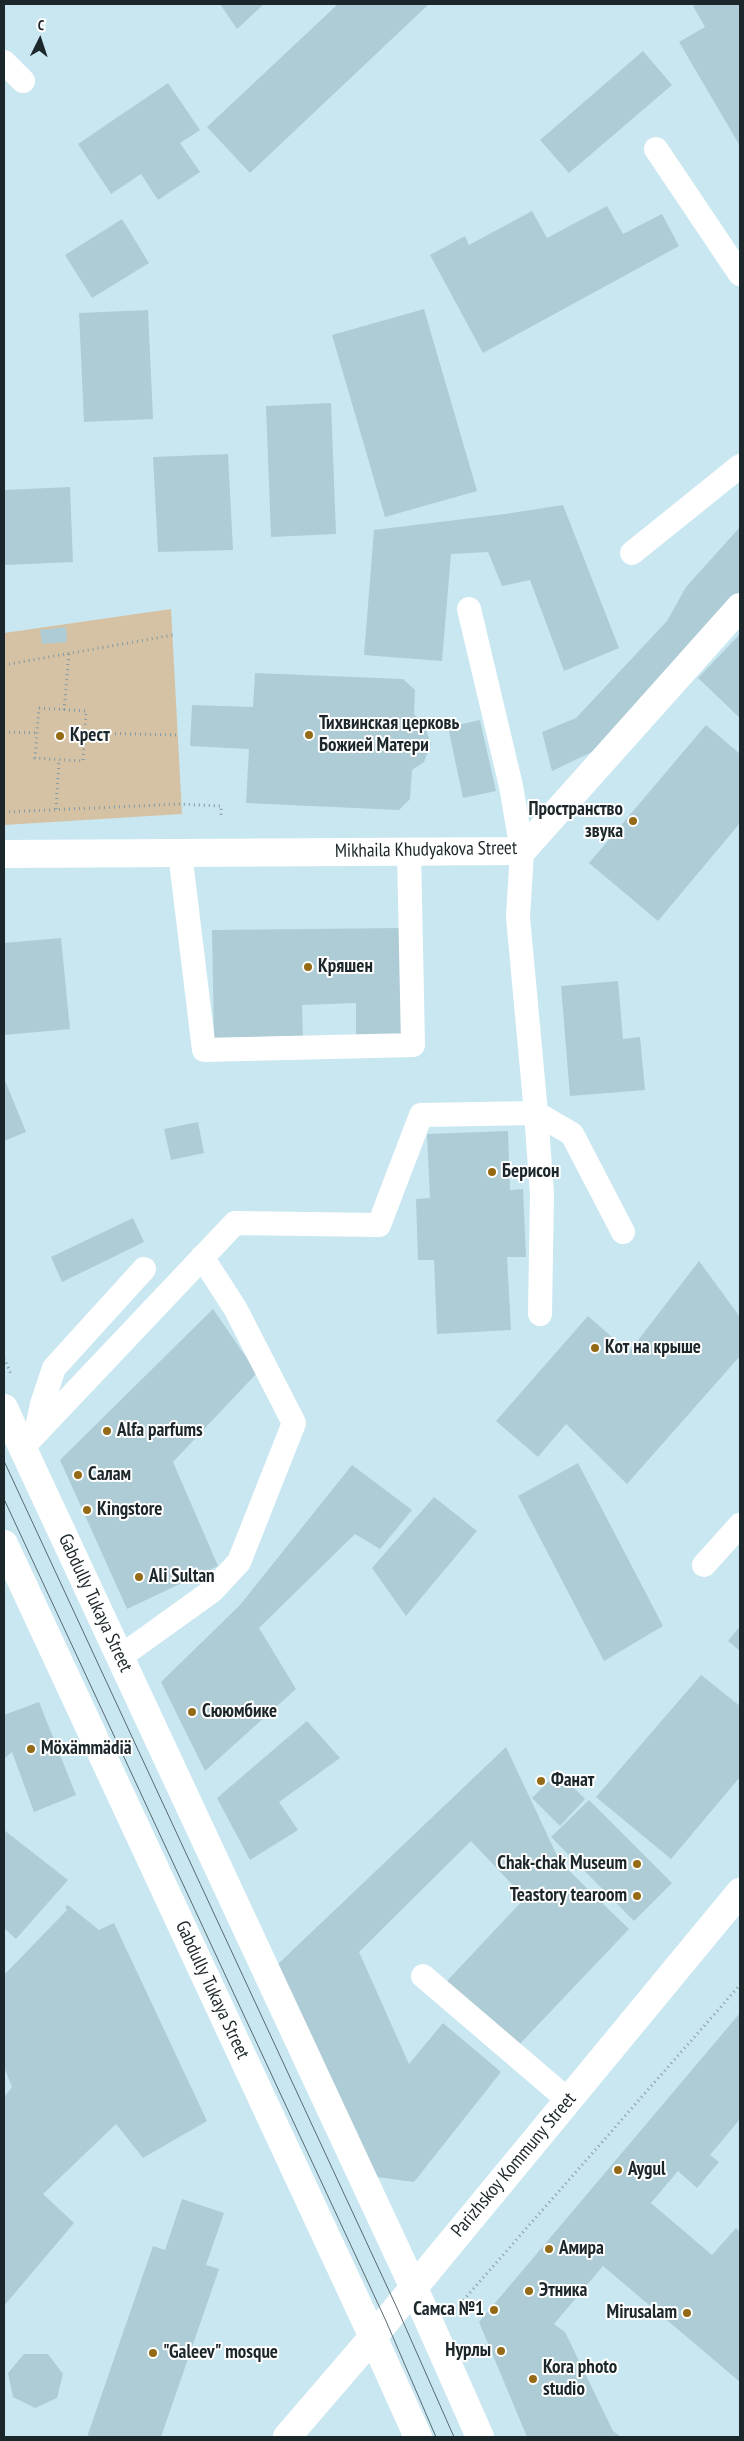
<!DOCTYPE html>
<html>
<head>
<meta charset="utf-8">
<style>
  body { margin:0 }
  #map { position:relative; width:744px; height:2441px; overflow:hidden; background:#c9e7f1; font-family:"PT Sans Narrow",sans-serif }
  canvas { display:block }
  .frame { position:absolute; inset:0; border:5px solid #1c272b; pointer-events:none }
  .north { position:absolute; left:15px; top:15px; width:50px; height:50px; -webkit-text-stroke:4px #fff; paint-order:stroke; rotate:4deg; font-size:14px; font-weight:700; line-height:20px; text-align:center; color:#1c272b }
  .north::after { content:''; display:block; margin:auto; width:18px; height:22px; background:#1c272b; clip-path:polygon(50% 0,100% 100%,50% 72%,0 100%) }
</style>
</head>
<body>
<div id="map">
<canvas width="744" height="2441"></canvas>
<div class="frame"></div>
<div class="north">С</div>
</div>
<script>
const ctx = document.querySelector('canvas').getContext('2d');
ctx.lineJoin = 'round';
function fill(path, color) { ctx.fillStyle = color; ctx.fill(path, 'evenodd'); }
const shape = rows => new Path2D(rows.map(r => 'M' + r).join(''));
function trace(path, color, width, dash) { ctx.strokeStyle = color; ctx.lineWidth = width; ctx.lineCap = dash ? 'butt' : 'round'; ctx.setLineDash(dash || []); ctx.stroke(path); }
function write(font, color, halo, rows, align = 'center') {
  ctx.font = font + ' "PT Sans Narrow",sans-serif'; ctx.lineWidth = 4; ctx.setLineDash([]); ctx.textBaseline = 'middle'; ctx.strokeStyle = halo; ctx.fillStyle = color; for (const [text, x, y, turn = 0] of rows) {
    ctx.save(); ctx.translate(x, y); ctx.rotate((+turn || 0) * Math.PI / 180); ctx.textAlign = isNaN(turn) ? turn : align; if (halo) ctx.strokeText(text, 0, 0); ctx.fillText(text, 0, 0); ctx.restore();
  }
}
const green = shape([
  [171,609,182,814,4,825,4,633]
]);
const building = shape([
  [220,4,264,4,237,29],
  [338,4,429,4,250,173,207,127],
  [698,4,740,4,740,146,679,42,705,27,693,6],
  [643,51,672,85,569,173,540,140],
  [168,83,200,130,180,143,200,172,158,200,141,174,111,194,78,144],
  [607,206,623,234,662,214,679,246,483,353,430,255,465,236,469,245,532,211,547,238],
  [122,219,149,263,92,298,65,255],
  [424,309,477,491,385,517,332,335],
  [148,310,153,419,84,422,79,313],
  [331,403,336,534,271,537,266,406],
  [228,454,233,550,158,552,153,457],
  [70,487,73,562,5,565,4,490],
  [563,505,619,648,564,671,530,580,502,586,488,552,451,554,442,661,364,655,374,530,505,514],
  [740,527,740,592,592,752,552,771,542,732,576,718,667,621,686,587],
  [66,627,67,642,42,644,40,630],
  [740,634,740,718,698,678],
  [255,673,403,679,415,690,414,714,425,726,431,744,424,762,412,770,410,799,399,810,246,803,249,749,190,746,192,705,253,707],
  [480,720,496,791,463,798,448,727],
  [706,725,740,754,740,823,658,921,589,863],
  [401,928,404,1034,356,1035,356,1003,302,1005,303,1036,214,1038,212,930],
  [61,938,70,1029,4,1035,4,943],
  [618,981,623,1039,640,1037,645,1090,570,1096,561,986],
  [4,1078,26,1132,4,1141],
  [198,1122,204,1153,171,1160,164,1129],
  [508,1131,510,1190,523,1189,526,1257,507,1257,511,1330,437,1334,434,1260,418,1260,416,1199,430,1198,427,1134],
  [133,1218,144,1242,62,1282,51,1257],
  [699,1261,740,1317,740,1356,627,1484,566,1424,538,1457,496,1421,588,1316,629,1352],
  [213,1309,257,1373,173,1462,218,1566,127,1609,60,1460],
  [578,1463,663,1626,604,1661,518,1496],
  [352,1465,412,1510,380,1549,355,1534,259,1628,296,1689,205,1771,161,1682,240,1605],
  [434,1497,477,1531,406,1616,372,1568],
  [740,1626,740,1651,728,1641],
  [701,1675,740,1706,740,1777,671,1859,596,1797],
  [39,1702,76,1795,34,1812,12,1752,4,1759,4,1715],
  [307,1721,340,1758,279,1802,298,1830,250,1860,217,1798],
  [506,1747,560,1862,629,1929,515,2049,445,1983,525,1898,471,1841,359,1952,409,2064,443,2023,501,2072,414,2182,377,2177,277,1965],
  [558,1772,585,1799,560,1826,532,1798],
  [589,1800,672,1883,634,1921,551,1837],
  [4,1830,68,1880,16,1939,4,1928],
  [68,1905,99,1930,114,1923,207,2121,143,2158,116,2124,43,2194,74,2223,4,2306,4,2097,12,2087,4,2067,4,1975,67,1910,65,1907],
  [740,2013,740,2119,710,2155,719,2162,697,2188,678,2171,651,2203,712,2255,736,2228,740,2232,740,2382,603,2266,554,2324,565,2332,613,2431,621,2437,527,2437,479,2322],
  [182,2199,224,2213,206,2265,219,2269,161,2437,87,2437,153,2246,165,2250],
  [24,2354,48,2354,63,2374,57,2398,35,2408,13,2397,8,2373]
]);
const path = shape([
  [4,665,173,635],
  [39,708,86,711,83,761,35,758,39,708],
  [64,710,69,654],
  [4,732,37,733],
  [85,733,178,735],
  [56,809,59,760],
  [4,812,181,804,221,806,221,818],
  [4,1358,11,1374],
  [460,2304,740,1985]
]);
const service = shape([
  [4,62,23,81],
  [656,149,740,274],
  [632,553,740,466],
  [180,853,204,1050,413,1045,409,851],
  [536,1113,542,1194,540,1314],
  [536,1113,572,1134,623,1232],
  [36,1433,42,1404,54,1368,144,1269],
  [22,1448,235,1223,379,1225,421,1115,536,1113,518,917,522,851,511,786,469,609],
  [704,1565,740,1525],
  [120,1657,212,1591,239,1562,294,1423,235,1308,202,1257],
  [423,1976,568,2100]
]);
const minor = shape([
  [4,854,522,851,740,607],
  [4,1408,414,2288,480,2437],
  [4,1544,373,2337,418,2437],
  [287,2437,373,2337,740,1892]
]);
const tram = shape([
  [4,1461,397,2308,454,2437],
  [4,1499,386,2321,436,2437]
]);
const markers = [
  [309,735,5,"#946a15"],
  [60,736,5,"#946a15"],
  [633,821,5,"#946a15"],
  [308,967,5,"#946a15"],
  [492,1172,5,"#946a15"],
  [595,1348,5,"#946a15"],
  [107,1431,5,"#946a15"],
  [78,1475,5,"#946a15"],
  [87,1510,5,"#946a15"],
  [139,1577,5,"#946a15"],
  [192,1712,5,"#946a15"],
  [31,1749,5,"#946a15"],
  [541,1781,5,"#946a15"],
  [637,1864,5,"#946a15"],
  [637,1896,5,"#946a15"],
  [618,2170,5,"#946a15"],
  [549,2249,5,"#946a15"],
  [529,2291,5,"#946a15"],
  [494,2310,5,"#946a15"],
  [687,2313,5,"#946a15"],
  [501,2351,5,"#946a15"],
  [153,2353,5,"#946a15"],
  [533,2379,5,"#946a15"]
];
const poiNames = [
  ["Тихвинская церковь",319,724],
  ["Божией Матери",319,746],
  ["Крест",70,736],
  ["Пространство",623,810,"right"],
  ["звука",623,832,"right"],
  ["Кряшен",318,967],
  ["Берисон",502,1172],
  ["Кот на крыше",605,1348],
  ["Alfa parfums",117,1431],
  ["Салам",88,1475],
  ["Kingstore",97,1510],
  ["Ali Sultan",149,1577],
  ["Сююмбике",202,1712],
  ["Möxämmädiä",41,1749],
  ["Фанат",551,1781],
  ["Chak-chak Museum",627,1864,"right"],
  ["Teastory tearoom",627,1896,"right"],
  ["Aygul",628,2170],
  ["Амира",559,2249],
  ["Этника",539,2291],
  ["Самса №1",484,2310,"right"],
  ["Mirusalam",677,2313,"right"],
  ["Нурлы",491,2351,"right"],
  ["\"Galeev\" mosque",163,2353],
  ["Kora photo",543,2368],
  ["studio",543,2390]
];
const streetNames = [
  ["Mikhaila Khudyakova Street",426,850,-1],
  ["Gabdully Tukaya Street",95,1603,65],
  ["Gabdully Tukaya Street",212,1990,65],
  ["Parizhskoy Kommuny Street",514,2165,-50]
];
fill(green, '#d5c2a4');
fill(building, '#aeccd6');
trace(path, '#8399a1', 3, [1, 4]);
trace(service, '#fff', 24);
trace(minor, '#fff', 28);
trace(tram, '#57696f', 1);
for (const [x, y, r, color] of markers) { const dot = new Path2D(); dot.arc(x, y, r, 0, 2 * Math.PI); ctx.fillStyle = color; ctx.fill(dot); trace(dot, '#fff', 2); }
write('bold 19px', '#1c272b', '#fff', poiNames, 'left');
write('19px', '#1c272b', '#fff', streetNames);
</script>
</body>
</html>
